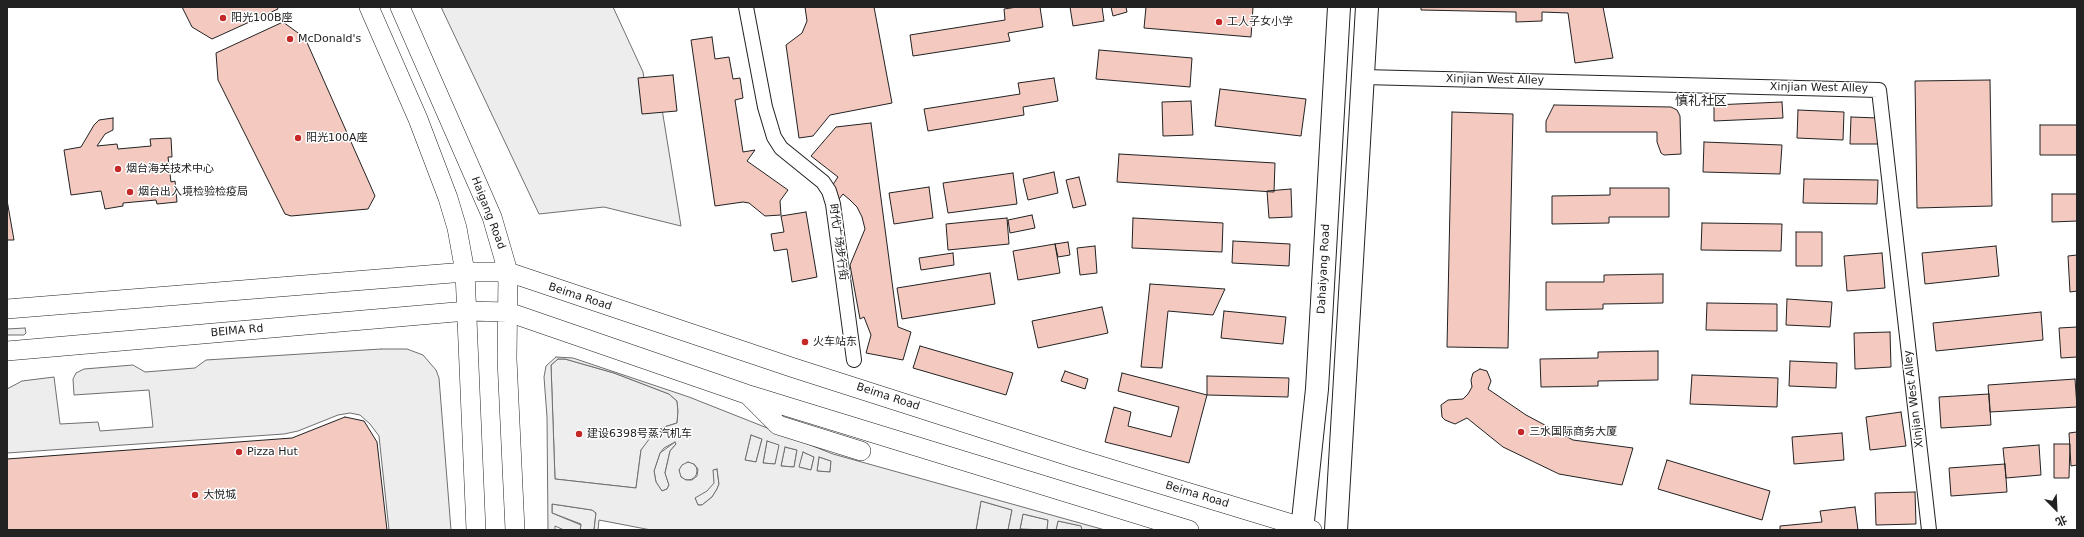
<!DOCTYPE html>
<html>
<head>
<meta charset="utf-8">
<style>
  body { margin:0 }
  #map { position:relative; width:2084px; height:537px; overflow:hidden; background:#fff; font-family:"DejaVu Sans","Noto Sans SC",sans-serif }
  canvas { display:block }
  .frame { position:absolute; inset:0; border:8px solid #222; pointer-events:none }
  .north { position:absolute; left:2036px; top:489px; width:40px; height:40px; -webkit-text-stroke:3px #fff; paint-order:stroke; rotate:156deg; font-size:11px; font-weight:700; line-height:16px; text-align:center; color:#222 }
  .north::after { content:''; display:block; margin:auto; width:14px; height:18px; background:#222; clip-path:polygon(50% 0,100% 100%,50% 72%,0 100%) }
</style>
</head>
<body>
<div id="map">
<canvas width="2084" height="537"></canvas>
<div class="frame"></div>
<div class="north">北</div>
</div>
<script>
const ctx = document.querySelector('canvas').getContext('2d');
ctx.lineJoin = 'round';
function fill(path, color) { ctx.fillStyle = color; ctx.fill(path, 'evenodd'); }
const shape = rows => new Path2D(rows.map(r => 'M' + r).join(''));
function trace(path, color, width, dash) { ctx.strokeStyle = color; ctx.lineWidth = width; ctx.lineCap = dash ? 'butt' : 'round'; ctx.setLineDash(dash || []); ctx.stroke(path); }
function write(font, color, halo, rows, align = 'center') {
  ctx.font = font + ' "DejaVu Sans","Noto Sans SC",sans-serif'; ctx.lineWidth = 3; ctx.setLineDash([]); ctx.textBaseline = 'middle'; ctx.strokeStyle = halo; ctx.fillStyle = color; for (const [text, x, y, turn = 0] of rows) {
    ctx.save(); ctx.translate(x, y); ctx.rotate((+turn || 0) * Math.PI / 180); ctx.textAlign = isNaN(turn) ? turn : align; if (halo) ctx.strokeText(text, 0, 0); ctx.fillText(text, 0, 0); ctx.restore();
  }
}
const green = shape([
  [25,328,26,333,24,335,7,335,7,329,25,328],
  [558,359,565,359,614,373,669,394,677,401,678,411,677,423,661,428,641,450,636,488,555,479,551,365,558,359],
  [751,435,762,439,756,462,745,460,751,435],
  [767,441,780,444,775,464,763,463,767,441],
  [675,442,676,444,670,451,665,473,669,485,667,489,662,491,656,482,654,471,660,453,675,442],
  [785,447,797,450,794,467,781,466,785,447],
  [803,452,814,457,811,470,798,467,803,452],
  [819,457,831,461,830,472,817,471,819,457],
  '679 471a9 9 0 1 1 18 0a9 9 0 1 1-18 0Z',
  [717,469,719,484,717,489,712,497,702,505,698,505,695,498,713,470,717,469],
  [981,501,1012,510,1008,530,976,530,981,501],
  [552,504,592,510,596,513,594,530,580,530,581,524,552,513,552,504],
  [1023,514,1048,520,1047,530,1020,529,1023,514],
  [1058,521,1082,526,1082,530,1056,530,1058,521]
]);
const parking = shape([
  [441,7,613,7,643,72,648,105,662,109,681,226,604,207,539,214,441,7],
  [381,349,407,349,423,355,436,370,439,378,451,530,389,530,379,436,370,424,360,415,350,413,338,415,298,431,284,434,7,453,7,389,22,381,54,377,60,424,98,422,100,431,153,427,149,390,74,395,73,379,76,373,84,369,133,365,145,372,195,368,206,360,381,349],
  [556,357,573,358,689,397,833,454,1105,530,1082,530,1081,526,1058,521,1056,530,1047,530,1048,520,1023,514,1020,529,1026,530,1008,530,1012,510,981,501,976,530,651,530,599,520,598,530,594,530,596,513,592,510,552,504,552,513,581,525,580,530,564,530,555,526,555,530,548,530,547,417,544,377,546,366,556,357],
  [558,359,565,359,614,373,669,394,677,401,678,411,677,423,661,428,650,438,641,450,636,488,555,479,551,365,558,359],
  [751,435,762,439,756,462,745,460,751,435],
  [767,441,779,445,775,464,763,463,767,441],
  [675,442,676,444,670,451,665,473,669,485,667,489,662,491,656,482,654,471,660,453,664,448,675,442],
  [785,447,797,450,794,467,781,466,785,447],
  [803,452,814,457,811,470,799,467,803,452],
  [819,457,831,461,830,472,817,471,819,457],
  [688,462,694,464,698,469,697,476,692,480,686,480,681,477,679,470,682,465,688,462],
  [717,469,719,484,717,489,712,497,702,505,698,505,695,498,707,491,714,483,713,470,717,469]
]);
const building = shape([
  [182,7,277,7,278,9,212,39,192,27,182,7],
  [805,7,874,7,892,103,830,115,813,136,799,138,786,45,802,33,807,21,805,7],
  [1017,7,1040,7,1043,27,1008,33,1010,41,913,56,910,35,1005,20,1004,9,1017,7],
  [1070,7,1102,7,1104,21,1073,26,1070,7],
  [1111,7,1126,7,1127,12,1113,16,1111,7],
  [1146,7,1253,7,1251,37,1144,28,1146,7],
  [1421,7,1603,7,1613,58,1575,63,1568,13,1542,12,1542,21,1516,22,1516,12,1421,10,1421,7],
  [283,22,305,38,375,196,368,209,291,216,285,214,218,80,216,53,283,22],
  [712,37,715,59,729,57,733,79,740,78,743,98,735,100,743,152,755,150,747,161,788,190,780,201,781,215,765,216,749,203,743,202,715,206,691,40,712,37],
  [1099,50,1192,58,1190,87,1096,79,1099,50],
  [673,75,677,111,642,114,638,78,673,75],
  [1054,78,1058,101,1023,107,1024,115,928,131,924,109,1020,94,1018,83,1054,78],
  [1990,80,1992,206,1917,208,1915,81,1990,80],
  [1220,89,1306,99,1301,136,1215,126,1220,89],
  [1191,101,1193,135,1163,136,1162,102,1191,101],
  [1782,102,1783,118,1714,121,1714,105,1782,102],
  [1554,105,1671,107,1677,110,1680,116,1681,154,1664,155,1661,153,1657,142,1657,132,1546,132,1546,121,1554,105],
  [1798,110,1844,112,1843,140,1797,138,1798,110],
  [1452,112,1513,114,1508,348,1447,347,1452,112],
  [1851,117,1878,118,1878,144,1850,144,1851,117],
  [113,118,113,130,105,134,97,146,117,144,118,149,151,146,150,139,171,138,172,157,168,157,171,182,175,181,177,202,157,204,156,200,123,203,123,206,105,209,101,191,71,195,64,150,81,147,94,125,99,120,113,118],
  [871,123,898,327,911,332,903,360,866,353,871,335,864,317,860,319,850,265,865,229,862,217,857,207,850,200,843,194,839,199,830,189,838,177,811,156,836,127,871,123],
  [2040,125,2077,125,2077,155,2040,155,2040,125],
  [1704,142,1782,145,1780,174,1703,172,1704,142],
  [1119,154,1275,163,1274,192,1117,182,1119,154],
  [1054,172,1058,193,1028,200,1023,179,1054,172],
  [1013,173,1017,204,948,213,943,183,1013,173],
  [1079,177,1086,205,1073,208,1066,180,1079,177],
  [1804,179,1878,180,1877,204,1803,203,1804,179],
  [929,187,933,218,894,224,889,193,929,187],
  [1610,188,1669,188,1669,217,1609,217,1609,223,1552,224,1552,196,1610,195,1610,188],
  [1291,189,1292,217,1269,218,1267,191,1291,189],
  [2052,194,2077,194,2077,221,2052,222,2052,194],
  [7,200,14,240,7,240,7,200],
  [806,212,817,277,792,282,787,249,774,251,771,234,784,232,781,216,806,212],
  [1032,215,1035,228,1010,233,1008,220,1032,215],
  [1007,218,1009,244,948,250,946,224,1007,218],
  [1133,218,1223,223,1222,252,1132,248,1133,218],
  [1702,223,1782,224,1781,251,1701,250,1702,223],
  [1796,232,1822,232,1822,266,1796,266,1796,232],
  [1233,241,1290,244,1289,266,1232,263,1233,241],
  [1068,242,1070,255,1058,257,1055,244,1068,242],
  [1055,244,1060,273,1018,280,1013,251,1055,244],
  [1095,246,1097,273,1080,275,1077,248,1095,246],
  [1996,246,1999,276,1925,284,1922,253,1996,246],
  [953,253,954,265,921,270,919,258,953,253],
  [1882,253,1885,288,1847,291,1844,256,1882,253],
  [2077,255,2077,291,2070,292,2068,256,2077,255],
  [990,273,995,304,902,319,897,288,990,273],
  [1663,274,1663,303,1603,304,1603,309,1546,310,1546,282,1604,282,1604,275,1663,274],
  [1150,284,1225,289,1213,315,1168,311,1162,368,1141,367,1150,284],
  [1787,299,1832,302,1830,327,1786,325,1787,299],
  [1707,303,1777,304,1777,331,1706,330,1707,303],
  [1102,307,1108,333,1038,348,1032,321,1102,307],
  [1224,311,1286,317,1283,344,1221,338,1224,311],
  [2041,312,2043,340,1936,351,1933,323,2041,312],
  [2077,327,2077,357,2061,358,2059,328,2077,327],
  [1890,332,1891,367,1855,369,1854,333,1890,332],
  [920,346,1013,373,1006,395,913,368,920,346],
  [1658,351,1658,380,1598,381,1598,386,1541,387,1540,359,1598,358,1598,352,1658,351],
  [1790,361,1837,363,1836,388,1789,386,1790,361],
  [1480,369,1487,371,1491,381,1488,389,1526,415,1573,440,1633,448,1622,485,1559,474,1503,447,1467,418,1455,424,1445,420,1442,417,1441,405,1448,400,1463,399,1468,394,1472,387,1471,380,1473,373,1480,369],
  [1065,371,1088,379,1085,389,1061,381,1065,371],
  [1122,373,1207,395,1189,463,1105,442,1114,407,1131,412,1128,426,1171,437,1179,407,1118,391,1122,373],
  [1692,375,1778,378,1777,407,1690,404,1692,375],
  [1207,376,1289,378,1288,397,1207,395,1207,376],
  [2075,379,2077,407,1990,412,1988,385,2075,379],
  [1989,394,1991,425,1941,428,1939,397,1989,394],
  [1901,412,1906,446,1870,450,1866,417,1901,412],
  [345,417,364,421,377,442,387,530,7,530,7,459,292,438,345,417],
  [2077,432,2077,465,2071,466,2069,433,2077,432],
  [1842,433,1844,460,1794,464,1792,437,1842,433],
  [2054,444,2070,444,2069,478,2054,478,2054,444],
  [2039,445,2041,475,2006,478,2003,448,2039,445],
  [1667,460,1770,491,1762,520,1658,489,1667,460],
  [2005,464,2007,492,1951,496,1949,468,2005,464],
  [1915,492,1916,524,1876,525,1875,493,1915,492],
  [1855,507,1858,530,1780,530,1780,526,1822,522,1820,511,1855,507]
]);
const street = shape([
  [746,7,765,107,774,137,781,148,823,182,829,191,833,204,854,360],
  [1363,77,1879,90,1929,530]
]);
const secondary = shape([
  [369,7,418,119,448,198,457,228,465,272,476,530],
  [400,7,492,217,508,272,507,359,515,530],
  [7,309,465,272,508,272,794,368,1078,459,1312,530],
  [7,351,467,311,508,312,746,394,1189,530],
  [749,396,778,425,861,451]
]);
const highway = shape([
  [1302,530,1317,389,1339,7],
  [1336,530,1367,7]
]);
const markers = [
  [223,18,4,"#c62828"],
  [1219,22,4,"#c62828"],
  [290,39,4,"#c62828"],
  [298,138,4,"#c62828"],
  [118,169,4,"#c62828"],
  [130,192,4,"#c62828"],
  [805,342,4,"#c62828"],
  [1521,432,4,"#c62828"],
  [579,434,4,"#c62828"],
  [239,452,4,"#c62828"],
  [195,495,4,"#c62828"]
];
const poiNames = [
  ["阳光100B座",231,18],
  ["工人子女小学",1227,22],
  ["McDonald's",298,39],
  ["阳光100A座",306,138],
  ["烟台海关技术中心",126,169],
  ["烟台出入境检验检疫局",138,192],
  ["火车站东",813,342],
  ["三水国际商务大厦",1529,432],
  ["建设6398号蒸汽机车",587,434],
  ["Pizza Hut",247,452],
  ["大悦城",203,495]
];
const streetNames = [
  ["Xinjian West Alley",1495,80,1],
  ["Xinjian West Alley",1819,88,1],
  ["Haigang Road",488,213,69],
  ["时代广场步行街",838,242,82],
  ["Dahaiyang Road",1324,269,-87],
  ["Beima Road",580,297,18],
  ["BEIMA Rd",237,331,-5],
  ["Beima Road",888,397,18],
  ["Xinjian West Alley",1914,399,-97],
  ["Beima Road",1197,495,17]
];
const quarterNames = [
  ["慎礼社区",1701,102]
];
fill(green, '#eee');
trace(green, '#6f6f6f', 1);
fill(parking, '#ededed');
trace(parking, '#6f6f6f', 1);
fill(building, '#f3c9c0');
trace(building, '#222', 1);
trace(street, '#222', 16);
trace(secondary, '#222', 20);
trace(highway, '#222', 24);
trace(street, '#fff', 14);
trace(secondary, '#fff', 19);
trace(highway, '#fff', 22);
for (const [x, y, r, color] of markers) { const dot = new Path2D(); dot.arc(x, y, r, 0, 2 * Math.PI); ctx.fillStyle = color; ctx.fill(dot); trace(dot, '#fff', 1.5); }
write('11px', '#222', '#fff', poiNames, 'left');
write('11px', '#222', '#fff', streetNames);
write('13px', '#222', '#fff', quarterNames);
</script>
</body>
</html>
